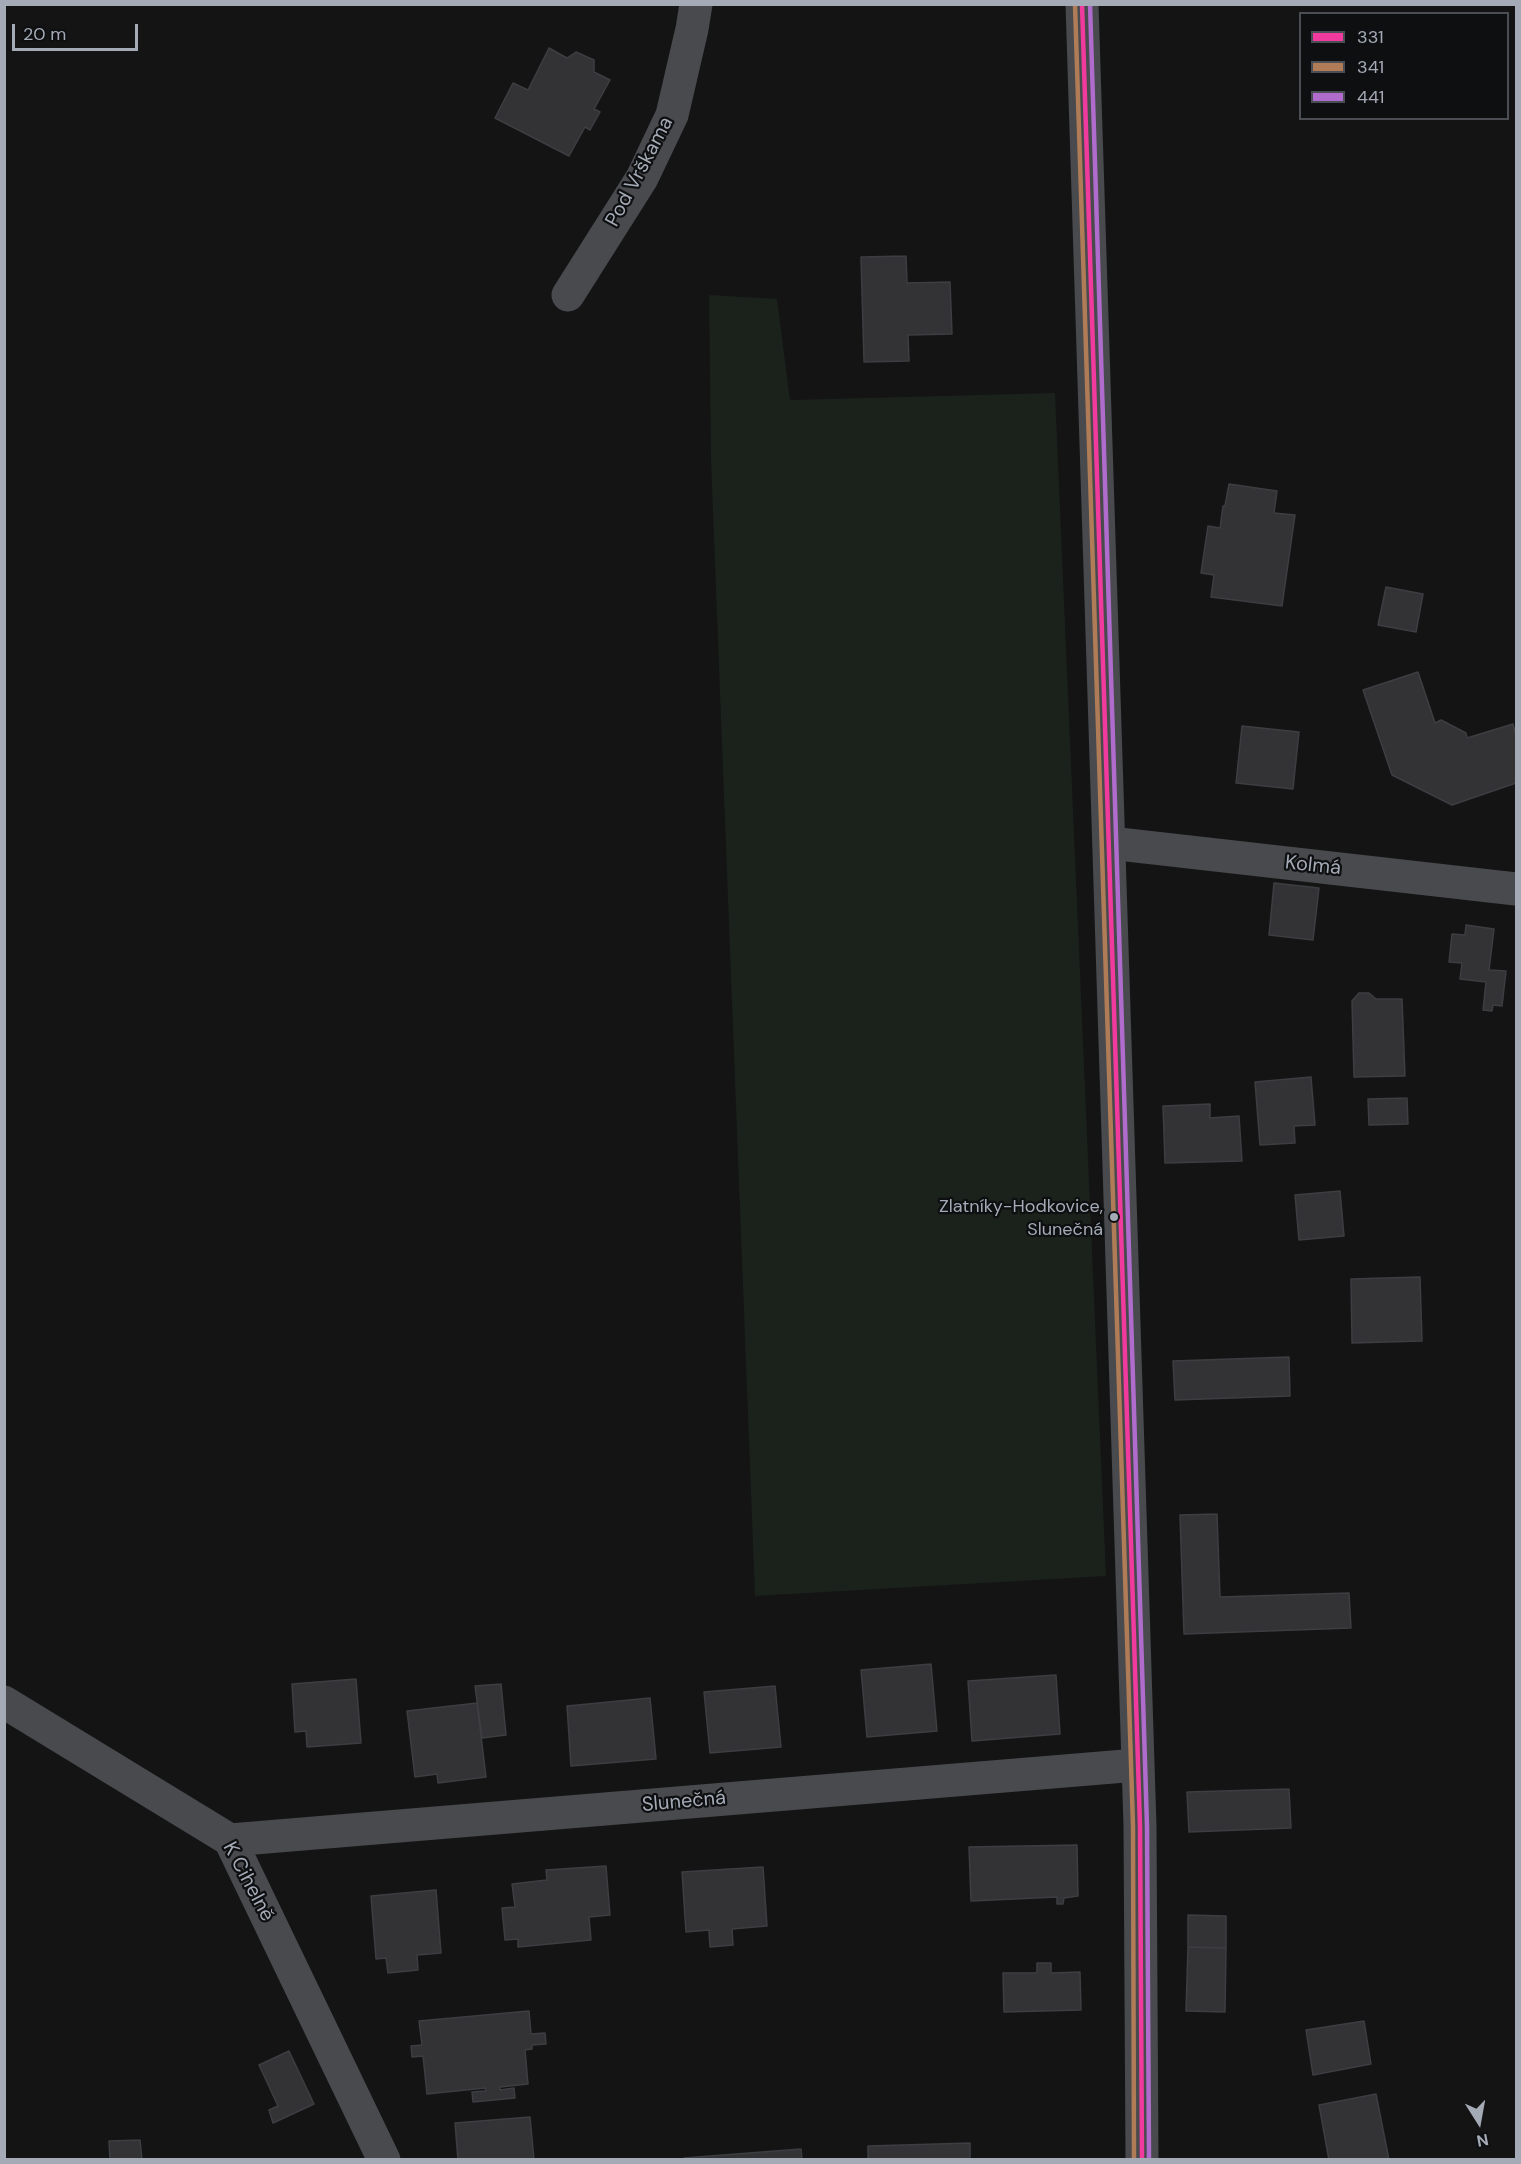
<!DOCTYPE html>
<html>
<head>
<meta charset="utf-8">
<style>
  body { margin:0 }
  #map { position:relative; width:1521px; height:2164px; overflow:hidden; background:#141415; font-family:"DM Sans",sans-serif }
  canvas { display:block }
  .frame { position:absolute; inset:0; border:6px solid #a4abb7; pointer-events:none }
  .legend { position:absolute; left:1299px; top:12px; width:210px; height:108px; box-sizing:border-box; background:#0e0f10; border:2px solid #4a4d53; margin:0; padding:8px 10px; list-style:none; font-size:18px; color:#a4abb7 }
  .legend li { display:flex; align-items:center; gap:12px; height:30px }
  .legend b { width:30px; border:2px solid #4a4d53 }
  .north { position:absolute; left:1449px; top:2092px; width:60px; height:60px; -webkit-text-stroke:4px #0e0f10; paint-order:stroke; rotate:169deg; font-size:16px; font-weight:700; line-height:24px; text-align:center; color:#a4abb7 }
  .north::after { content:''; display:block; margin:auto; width:21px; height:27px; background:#a4abb7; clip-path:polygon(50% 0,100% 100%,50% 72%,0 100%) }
  .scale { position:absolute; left:12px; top:24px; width:126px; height:27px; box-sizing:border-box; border:3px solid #a4abb7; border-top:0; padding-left:8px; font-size:18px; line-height:21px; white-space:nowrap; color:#a4abb7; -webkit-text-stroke:4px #0e0f10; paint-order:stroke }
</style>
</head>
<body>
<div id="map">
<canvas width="1521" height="2164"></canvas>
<div class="frame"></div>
<ul class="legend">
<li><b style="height:8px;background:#f13a9d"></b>331</li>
<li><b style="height:8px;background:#b07c57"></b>341</li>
<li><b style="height:8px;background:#b06ccc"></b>441</li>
</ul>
<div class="north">N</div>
<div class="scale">20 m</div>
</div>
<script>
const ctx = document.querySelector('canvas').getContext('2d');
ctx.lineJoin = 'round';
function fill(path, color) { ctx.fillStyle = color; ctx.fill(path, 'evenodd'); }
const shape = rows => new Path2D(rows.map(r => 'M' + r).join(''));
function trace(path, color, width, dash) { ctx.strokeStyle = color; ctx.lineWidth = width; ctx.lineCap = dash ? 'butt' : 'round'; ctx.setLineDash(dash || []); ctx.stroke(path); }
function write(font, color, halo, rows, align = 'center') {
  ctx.font = font + ' "DM Sans",sans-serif'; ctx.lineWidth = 4.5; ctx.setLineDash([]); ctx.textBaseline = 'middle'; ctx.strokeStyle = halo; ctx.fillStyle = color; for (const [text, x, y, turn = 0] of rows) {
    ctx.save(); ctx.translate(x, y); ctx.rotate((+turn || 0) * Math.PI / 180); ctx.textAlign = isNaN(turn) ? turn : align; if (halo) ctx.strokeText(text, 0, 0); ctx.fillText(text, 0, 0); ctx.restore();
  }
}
const green = shape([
  [709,295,777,299,790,400,1055,393,1106,1576,755,1596,711,460]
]);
const building = shape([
  [549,48,567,58,576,52,594,60,594,72,610,80,594,109,600,112,590,130,585,127,569,156,495,118,513,83,528,90,549,48],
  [906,256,907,283,950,282,952,334,908,335,909,361,864,362,861,257,906,256],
  [1229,484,1277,491,1274,513,1295,515,1282,606,1211,597,1214,575,1201,573,1208,526,1220,528,1223,506,1225,506,1229,484],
  [1386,587,1423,594,1416,632,1378,625,1386,587],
  [1418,672,1435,723,1441,720,1466,733,1467,738,1513,724,1516,735,1516,783,1452,805,1392,775,1363,690,1418,672],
  [1242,726,1299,732,1293,789,1236,783,1242,726],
  [1274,883,1319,888,1313,940,1269,935,1274,883],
  [1466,925,1494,929,1489,970,1506,971,1502,1006,1493,1005,1492,1011,1483,1010,1486,982,1460,979,1462,963,1449,962,1452,934,1465,935,1466,925],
  [1359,993,1369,993,1376,999,1402,999,1405,1076,1354,1077,1352,1001,1359,993],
  [1311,1077,1315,1125,1294,1126,1295,1143,1260,1145,1255,1082,1311,1077],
  [1407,1098,1408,1124,1369,1125,1368,1099,1407,1098],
  [1210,1104,1210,1118,1239,1116,1242,1161,1165,1163,1163,1106,1210,1104],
  [1340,1191,1344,1236,1299,1240,1295,1195,1340,1191],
  [1420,1277,1422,1341,1352,1343,1351,1279,1420,1277],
  [1289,1357,1290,1396,1175,1400,1173,1361,1289,1357],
  [1217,1514,1220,1597,1349,1593,1351,1628,1184,1634,1180,1515,1217,1514],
  [931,1664,937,1731,867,1737,861,1670,931,1664],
  [1056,1675,1060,1734,972,1741,968,1681,1056,1675],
  [356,1679,361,1743,307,1747,306,1731,295,1732,292,1684,356,1679],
  [501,1684,506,1735,482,1738,475,1686,501,1684],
  [775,1686,781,1747,710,1753,704,1692,775,1686],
  [650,1698,656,1759,571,1766,567,1706,650,1698],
  [477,1703,486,1777,438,1783,437,1774,415,1777,407,1711,477,1703],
  [1289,1789,1291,1828,1189,1832,1187,1792,1289,1789],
  [1077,1845,1078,1896,1064,1898,1063,1904,1057,1904,1057,1897,971,1901,969,1847,1077,1845],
  [606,1866,610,1915,589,1917,591,1940,518,1947,518,1939,505,1940,502,1908,515,1907,512,1884,547,1880,546,1870,606,1866],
  [763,1867,767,1926,732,1929,733,1945,710,1947,709,1930,686,1932,682,1872,763,1867],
  [436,1890,441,1953,417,1955,418,1970,388,1973,386,1958,376,1959,371,1896,436,1890],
  [1188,1915,1226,1916,1226,1948,1188,1947,1188,1915],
  [1188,1947,1226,1948,1225,2012,1186,2011,1188,1947],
  [1037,1963,1051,1963,1051,1973,1080,1972,1081,2010,1004,2012,1003,1973,1037,1973,1037,1963],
  [529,2011,531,2034,545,2033,546,2044,532,2045,532,2049,525,2050,528,2084,500,2087,500,2090,514,2088,515,2098,473,2102,472,2092,486,2091,485,2088,427,2094,423,2056,412,2057,411,2046,422,2045,419,2021,529,2011],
  [1364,2021,1371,2064,1313,2075,1306,2030,1364,2021],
  [289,2051,314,2104,273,2123,269,2110,278,2106,259,2065,289,2051],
  [1376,2094,1389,2160,1329,2160,1319,2105,1376,2094],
  [530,2117,534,2160,458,2160,455,2123,530,2117],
  [140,2140,142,2160,110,2160,109,2141,140,2140],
  [970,2143,970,2160,868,2160,868,2146,970,2143],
  [801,2149,802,2160,684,2160,684,2158,801,2149]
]);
const minor = shape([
  [568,295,642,178,672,115,692,29,696,4],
  [1110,843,1516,889],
  [4,1702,230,1840,384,2160],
  [230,1840,1137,1765]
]);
const tertiary = shape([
  [1082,4,1140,1826,1142,2160]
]);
const bus1 = shape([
  [1082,4,1140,1826,1142,2160]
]);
const bus2 = shape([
  [1075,4,1133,1826,1134,2160]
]);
const bus3 = shape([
  [1090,4,1147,1826,1149,2160]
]);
const markers = [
  [1114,1217,5,"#a4abb7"]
];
const busNames = [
  ["Zlatníky-Hodkovice,",1103,1207],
  ["Slunečná",1103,1230]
];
const streetNames = [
  ["Pod Vrškama",640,172,-62],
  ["Kolmá",1313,866,6],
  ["Slunečná",684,1802,-5],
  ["K Cihelně",248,1882,62]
];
fill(green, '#1a221b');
fill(building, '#333336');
trace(building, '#3d3e41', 1.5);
trace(minor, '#484a4e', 33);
trace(tertiary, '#484a4e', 33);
trace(bus1, '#f13a9d', 4.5);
trace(bus2, '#b07c57', 4.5);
trace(bus3, '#b06ccc', 4.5);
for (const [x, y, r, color] of markers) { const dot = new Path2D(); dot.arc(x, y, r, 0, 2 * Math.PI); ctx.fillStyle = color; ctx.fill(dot); trace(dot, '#0e0f10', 2); }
write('18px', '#a4abb7', '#0e0f10', busNames, 'right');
write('20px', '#a4abb7', '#0e0f10', streetNames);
</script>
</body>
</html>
